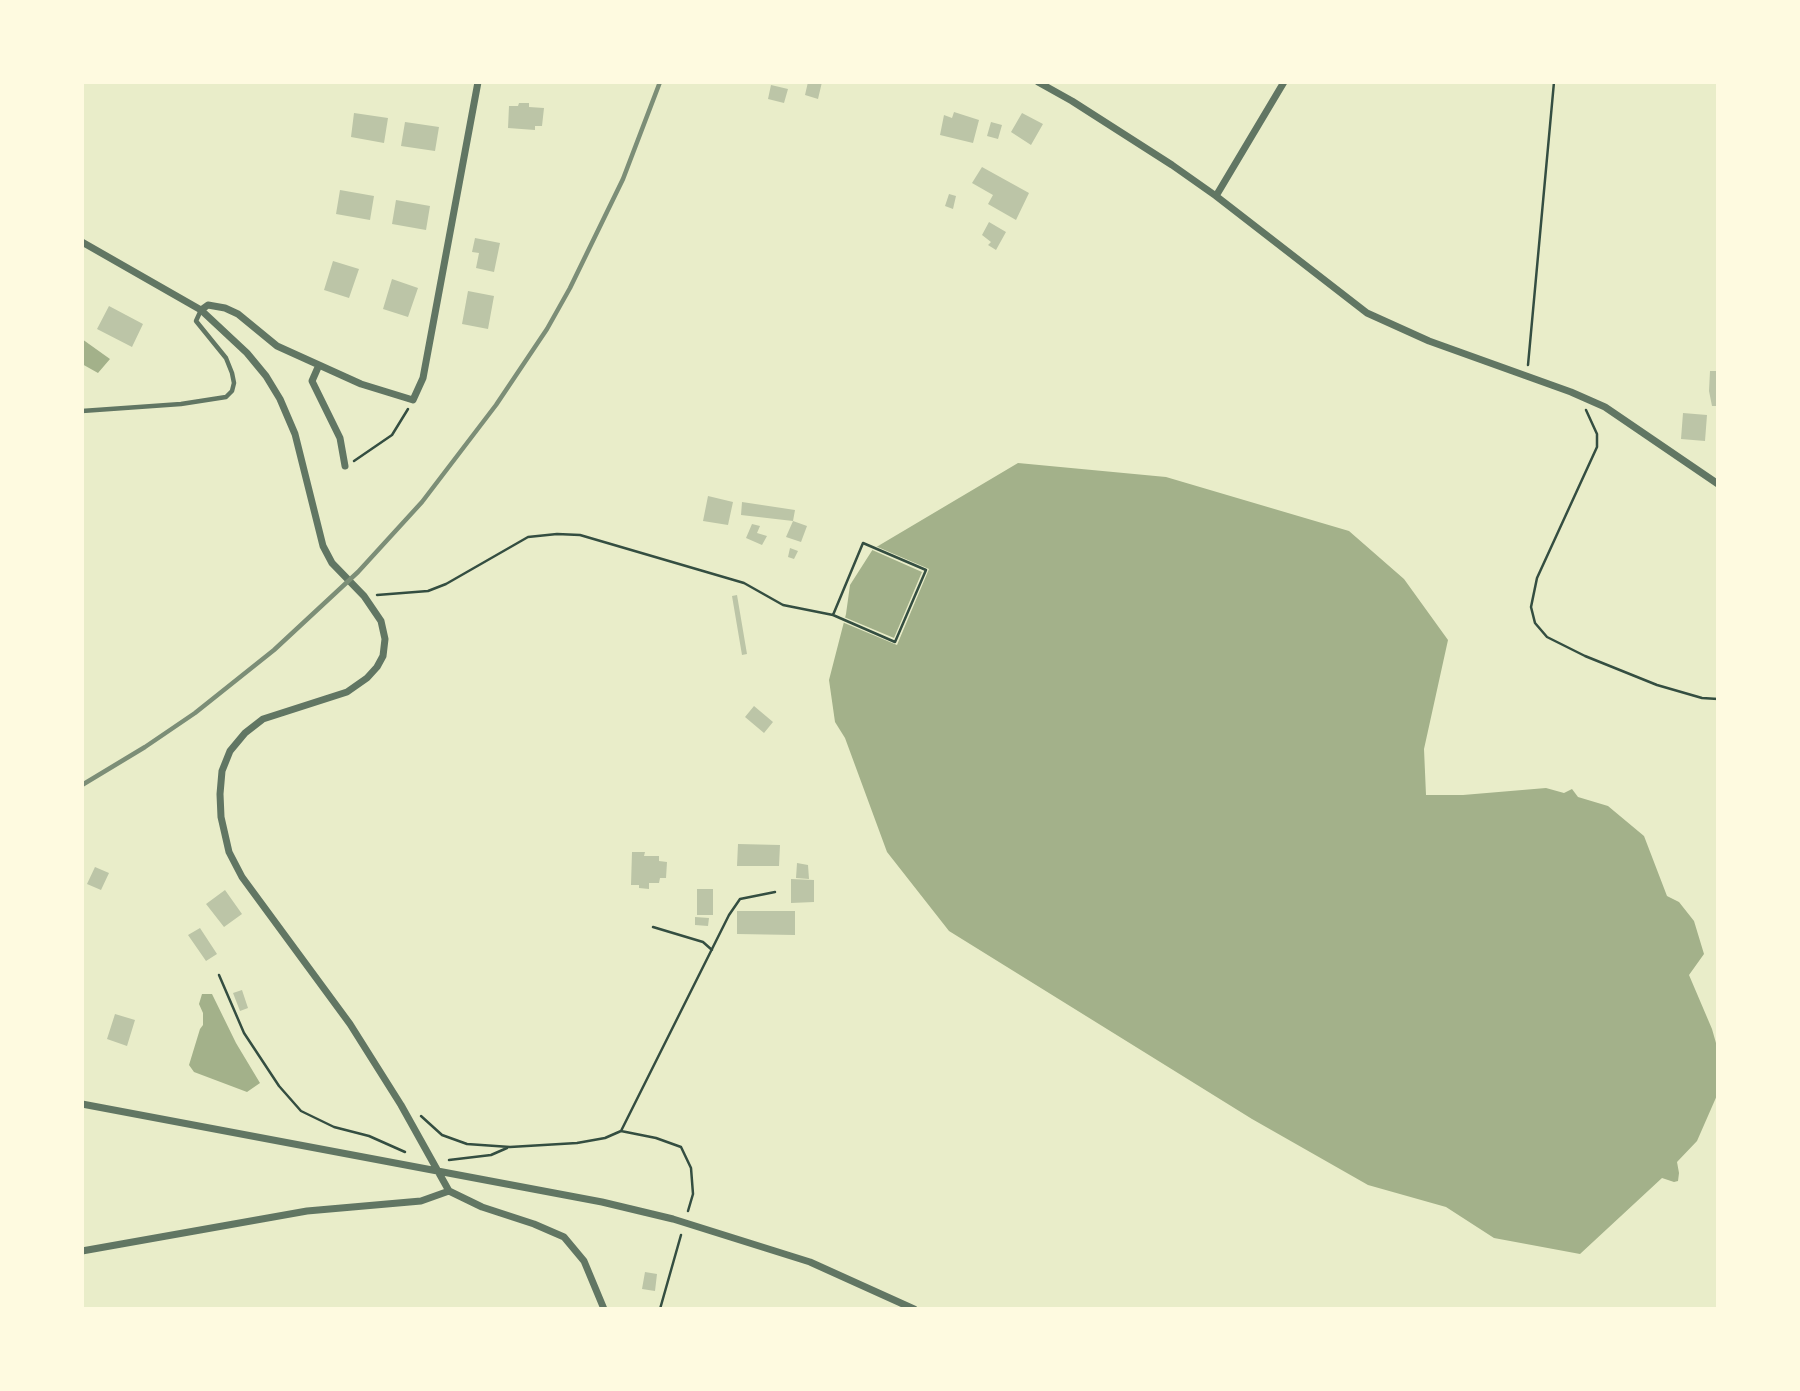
<!DOCTYPE html>
<html>
<head>
<meta charset="utf-8">
<style>
  body { margin:0 }
  #map { position:relative; width:1800px; height:1391px; overflow:hidden; background:#e9edc9; font-family:Helvetica,sans-serif }
  canvas { display:block }
  .frame { position:absolute; inset:0; border:84px solid #fefae0; pointer-events:none }
</style>
</head>
<body>
<div id="map">
<canvas width="1800" height="1391"></canvas>
<div class="frame"></div>
</div>
<script>
const ctx = document.querySelector('canvas').getContext('2d');
ctx.lineJoin = 'round';
function fill(path, color) { ctx.fillStyle = color; ctx.fill(path, 'evenodd'); }
const shape = rows => new Path2D(rows.map(r => 'M' + r).join(''));
function trace(path, color, width, dash) { ctx.strokeStyle = color; ctx.lineWidth = width; ctx.lineCap = dash ? 'butt' : 'round'; ctx.setLineDash(dash || []); ctx.stroke(path); }
const water = shape([
  [82,339,110,359,98,373,82,364],
  [1018,463,1166,477,1349,531,1404,579,1448,640,1424,749,1426,795,1463,795,1546,788,1564,793,1572,789,1578,797,1608,806,1644,836,1667,896,1679,902,1694,921,1704,954,1689,975,1712,1029,1718,1050,1718,1093,1697,1141,1677,1162,1679,1173,1678,1181,1674,1182,1662,1178,1580,1254,1494,1238,1446,1207,1368,1185,1252,1119,949,931,887,852,845,738,835,722,829,680,846,614,850,585,873,549],
  [202,994,212,994,236,1043,260,1083,247,1092,194,1072,189,1065,200,1029,203,1025,203,1013,199,1004]
]);
const pier = shape([
  [873,545,929,569,897,645,842,622,844,617,894,638,922,572,870,549]
]);
const building = shape([
  [808,82,822,82,818,99,805,95],
  [771,85,788,89,784,103,768,99],
  [519,103,529,103,529,107,544,108,542,126,535,126,535,130,508,128,509,106,518,106],
  [954,112,979,120,973,143,940,135,944,115,952,118],
  [354,113,388,118,384,143,351,137],
  [1022,113,1043,124,1031,145,1011,132],
  [405,122,439,127,435,151,401,146],
  [991,122,1002,125,998,139,987,136],
  [982,167,1029,193,1016,220,988,204,993,195,972,183],
  [340,190,374,196,370,220,336,214],
  [949,194,956,196,953,209,945,206],
  [396,200,430,206,426,230,392,224],
  [989,222,1006,232,996,250,988,245,991,242,982,235],
  [475,238,500,243,494,272,476,268,479,253,472,252],
  [333,261,359,269,349,298,324,290],
  [392,279,418,288,408,317,383,309],
  [468,291,494,296,488,329,462,324],
  [109,306,143,324,132,347,97,329],
  [1710,371,1718,371,1718,406,1712,406,1709,391],
  [1683,413,1707,415,1705,441,1681,439],
  [708,496,733,502,728,525,703,521],
  [742,502,795,510,793,521,741,515],
  [793,521,807,526,801,542,786,537],
  [752,524,760,526,757,533,767,536,762,545,746,538],
  [790,548,798,551,794,559,788,557],
  [737,595,747,654,742,655,732,596],
  [754,706,773,722,764,733,745,717],
  [738,844,780,845,779,866,737,866],
  [632,852,645,852,644,856,659,856,659,861,667,862,666,878,660,878,659,883,649,883,649,889,639,888,639,885,631,885],
  [797,863,808,865,809,879,796,878],
  [95,867,109,873,101,890,87,884],
  [791,879,814,880,814,902,791,903],
  [697,889,713,889,713,915,697,915],
  [225,890,242,914,224,927,206,904],
  [737,911,795,911,795,935,737,934],
  [695,917,709,918,708,926,695,925],
  [200,928,217,954,206,961,188,935],
  [242,990,248,1008,240,1011,233,993],
  [115,1014,135,1020,127,1046,107,1039],
  [645,1272,657,1274,655,1291,642,1289]
]);
const path = shape([
  [1528,365,1554,82],
  [1586,410,1597,434,1597,447,1537,578,1531,607,1535,623,1547,637,1585,656,1657,685,1702,698,1718,699],
  [354,461,392,435,408,409],
  [377,595,428,591,446,584,528,537,557,534,580,535,744,583,783,605,833,615,895,642,926,570,863,543,833,615],
  [653,927,703,942,712,950],
  [219,975,244,1033,279,1086,301,1111,334,1127,369,1136,405,1152],
  [421,1116,442,1135,467,1144,510,1147,577,1143,605,1138,621,1131,656,1138,681,1147,691,1168,693,1194,688,1211],
  [621,1131,729,915,740,899,775,892],
  [449,1160,491,1155,507,1148],
  [660,1309,681,1235]
]);
const service = shape([
  [82,411,181,404,226,397,232,391,234,383,232,373,226,358,196,321,201,310]
]);
const minor = shape([
  [1038,82,1072,101,1172,165,1216,196,1367,313,1429,341,1571,392,1605,407,1718,484],
  [1216,196,1284,82],
  [82,242,201,310,247,353,266,376,280,399,295,434,323,546,332,563,364,596,381,621,385,639,383,656,377,667,367,678,347,692,263,719,245,733,230,751,222,771,220,794,221,817,229,852,242,877,350,1024,401,1105,449,1191],
  [201,310,208,305,225,308,238,314,277,346,361,384,413,400,423,378,478,82],
  [319,365,312,381,340,438,345,466],
  [82,1104,602,1202,673,1219,810,1262,914,1309],
  [449,1191,482,1207,534,1224,564,1237,584,1261,604,1309],
  [82,1251,307,1211,421,1201,449,1191]
]);
const rail = shape([
  [82,785,145,747,195,713,274,650,358,572,422,502,496,405,547,329,570,288,623,179,660,82]
]);
fill(water, '#a3b18a');
fill(pier, '#e9edc9');
fill(building, '#bcc5a7');
trace(path, '#344e41', 2.5);
trace(service, '#617663', 4.5);
trace(minor, '#617663', 7);
trace(rail, '#7c8e77', 4.5);
</script>
</body>
</html>
